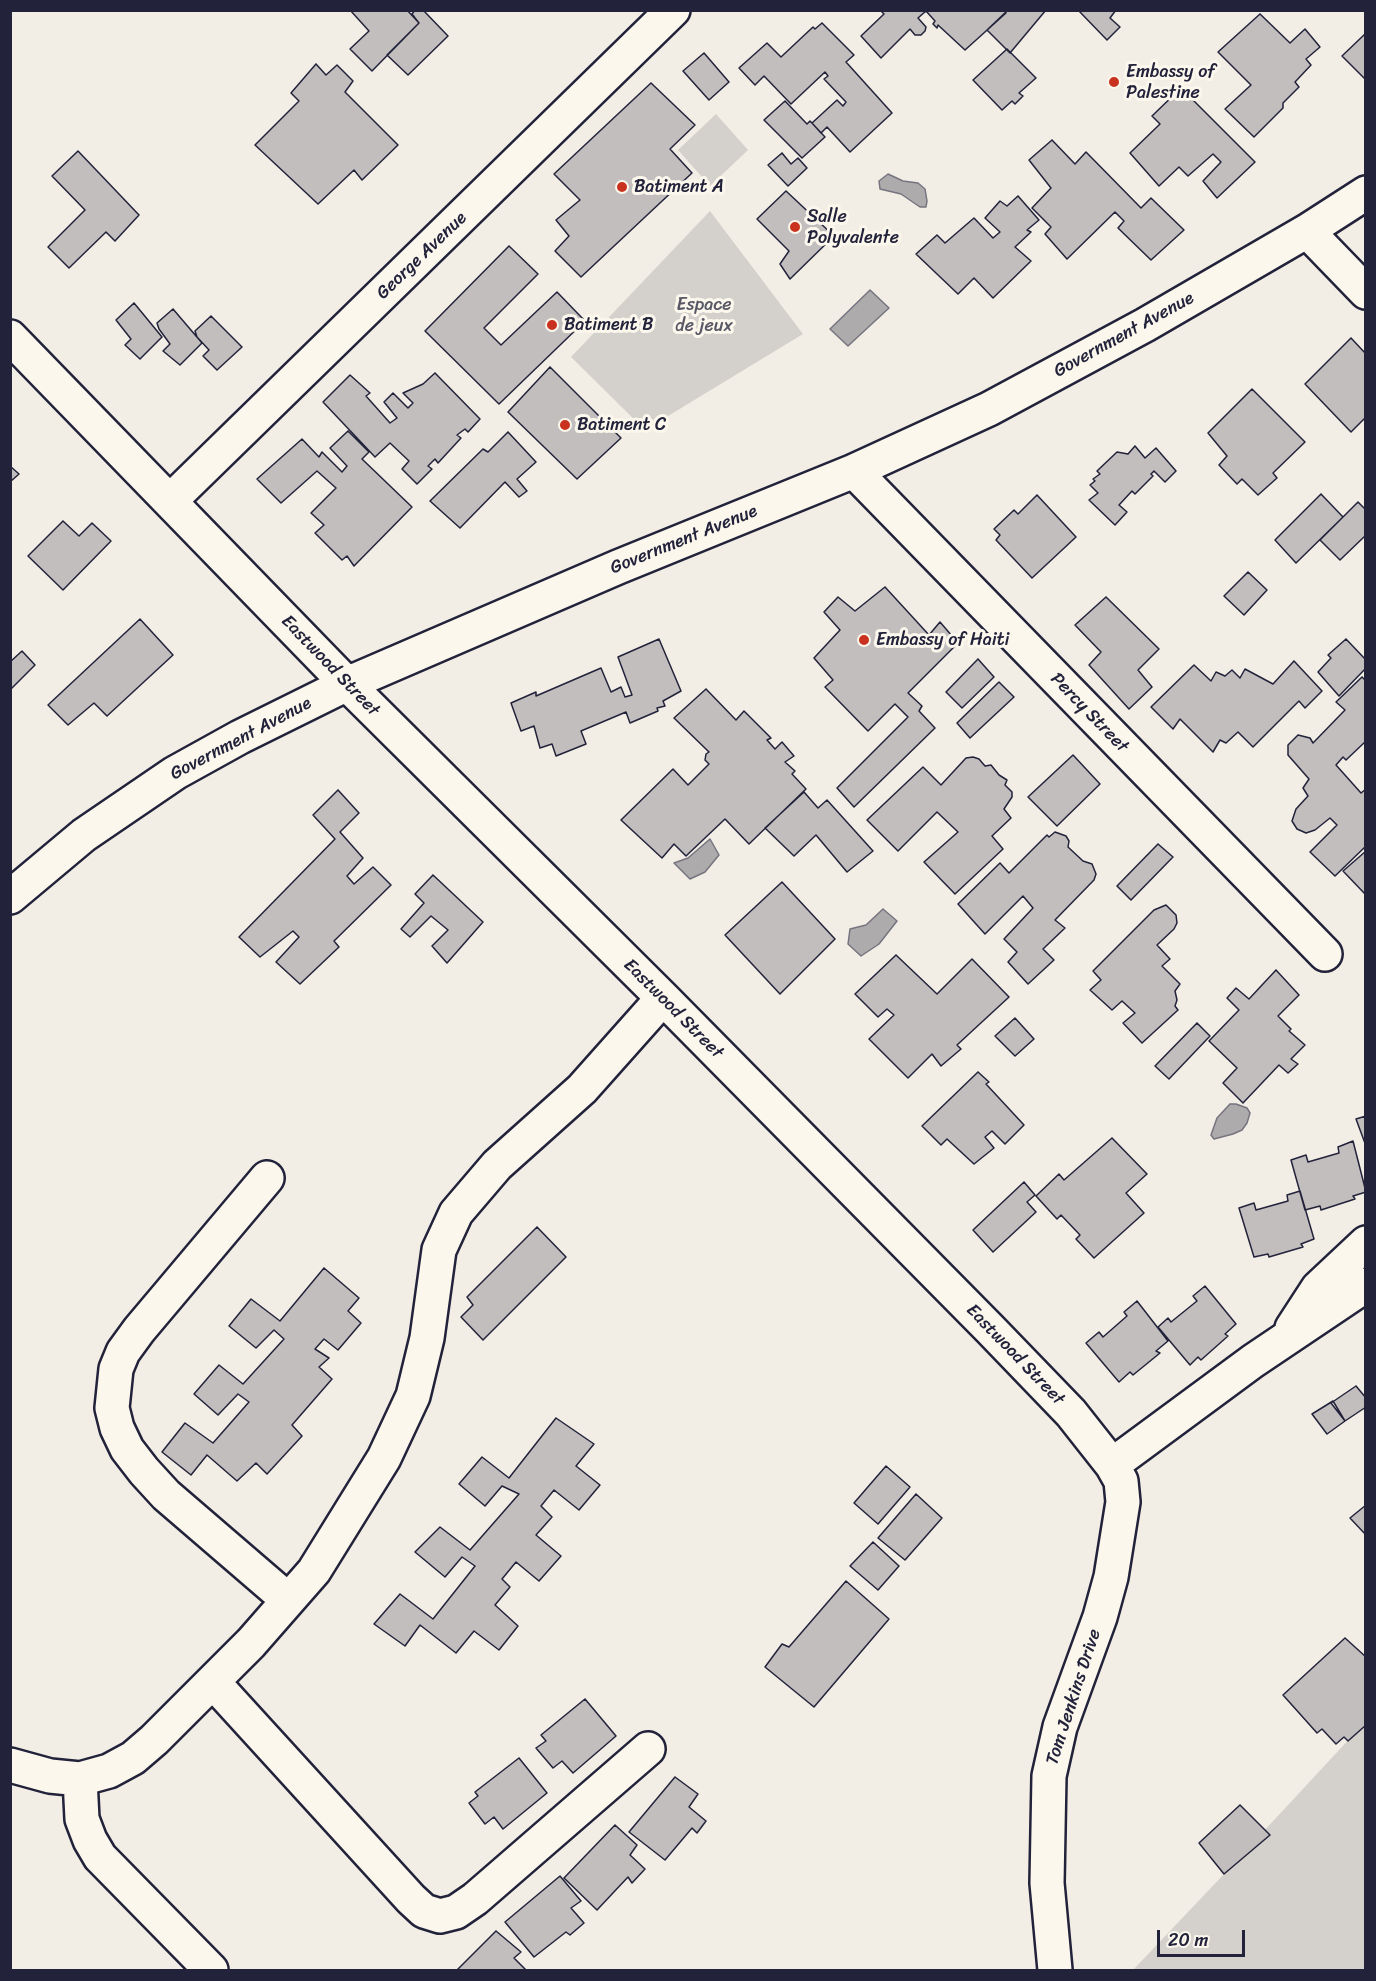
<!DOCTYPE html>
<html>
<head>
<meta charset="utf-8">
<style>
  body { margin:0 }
  #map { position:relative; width:1376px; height:1981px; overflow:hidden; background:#f2eee5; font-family:Sriracha,sans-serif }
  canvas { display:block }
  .frame { position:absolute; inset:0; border:12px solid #22223b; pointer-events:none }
  .scale { position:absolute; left:1157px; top:1930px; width:88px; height:27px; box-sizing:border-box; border:3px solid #22223b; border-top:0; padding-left:8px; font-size:18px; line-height:21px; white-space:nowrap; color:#22223b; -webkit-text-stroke:4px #fbf7ec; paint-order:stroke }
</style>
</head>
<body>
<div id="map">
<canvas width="1376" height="1981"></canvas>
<div class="frame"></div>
<div class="scale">20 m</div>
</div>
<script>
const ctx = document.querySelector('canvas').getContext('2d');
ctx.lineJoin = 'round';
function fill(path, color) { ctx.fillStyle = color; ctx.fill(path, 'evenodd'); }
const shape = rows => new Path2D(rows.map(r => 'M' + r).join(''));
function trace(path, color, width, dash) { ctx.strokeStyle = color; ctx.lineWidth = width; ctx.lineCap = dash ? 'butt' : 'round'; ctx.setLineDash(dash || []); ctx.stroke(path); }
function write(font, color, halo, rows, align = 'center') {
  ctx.font = font + ' Sriracha,sans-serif'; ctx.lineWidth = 6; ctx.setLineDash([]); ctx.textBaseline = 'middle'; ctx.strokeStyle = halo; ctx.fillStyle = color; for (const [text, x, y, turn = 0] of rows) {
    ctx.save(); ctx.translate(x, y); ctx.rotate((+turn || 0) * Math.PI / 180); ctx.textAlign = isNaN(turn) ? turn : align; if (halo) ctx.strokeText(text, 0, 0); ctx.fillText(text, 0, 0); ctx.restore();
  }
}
const green = shape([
  [716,114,748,150,710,186,678,150],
  [710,211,803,334,645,430,571,357],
  [1365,1722,1365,1970,1133,1970,1224,1874]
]);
const water = shape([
  [888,174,903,181,918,183,925,189,927,201,926,207,920,207,901,194,880,189,879,181,888,174],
  [870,290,889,308,848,346,830,329,870,290],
  [710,839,719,855,705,872,690,879,674,863,688,858,710,839],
  [883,909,897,921,879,944,861,956,848,944,850,929,866,925,883,909],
  [1230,1104,1236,1104,1247,1108,1250,1113,1247,1123,1242,1130,1233,1134,1214,1139,1211,1135,1217,1118,1230,1104]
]);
const building = shape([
  [350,10,407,10,419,23,372,71,350,49,369,31,350,10],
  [415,10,423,10,448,36,408,75,387,55,419,23,412,14,415,10],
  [880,10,1004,10,1006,13,965,50,938,25,937,28,933,24,935,21,926,11,918,18,926,27,925,31,921,35,915,35,910,29,881,58,861,36,884,14,880,10],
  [1008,10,1046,10,1010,53,987,30,1008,10],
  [1078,10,1116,10,1110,18,1120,27,1107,40,1078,10],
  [1260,14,1290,43,1305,29,1320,47,1306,59,1311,65,1295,82,1299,87,1283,103,1283,108,1254,137,1225,109,1251,85,1218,52,1260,14],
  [822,23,854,55,846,62,892,113,850,152,827,127,821,133,812,123,837,100,843,106,846,102,824,79,828,76,825,72,791,104,764,76,755,85,739,68,767,43,781,57,813,27,815,29,822,23],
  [1366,33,1366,80,1342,56,1366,33],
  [1007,49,1036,78,1019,93,1023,96,1015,104,1012,101,1002,110,973,80,1007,49],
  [704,53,729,82,709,100,683,71,704,53],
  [316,64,326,75,337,65,353,81,345,92,398,145,362,180,354,170,318,204,255,145,299,101,291,93,316,64],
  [651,83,695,125,670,149,692,173,581,277,555,251,569,236,556,220,580,200,554,174,651,83],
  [1181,88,1255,162,1217,198,1203,181,1221,162,1213,154,1188,176,1179,167,1159,186,1130,153,1160,124,1152,116,1181,88],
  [785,101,807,124,810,121,825,137,802,158,764,120,785,101],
  [1052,140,1075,164,1086,152,1141,208,1151,198,1184,230,1151,260,1118,228,1124,221,1115,212,1067,259,1045,234,1051,227,1032,208,1051,188,1029,160,1052,140],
  [78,151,139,215,115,241,106,232,69,268,48,247,85,210,52,176,78,151],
  [782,153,791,164,798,158,807,168,788,186,768,165,782,153],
  [786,191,834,236,790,279,780,264,789,251,757,219,786,191],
  [1018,196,1039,220,1027,230,1031,232,1015,247,1031,261,993,298,974,278,958,294,916,254,937,235,945,243,974,218,993,238,1000,232,985,218,1000,201,1007,206,1018,196],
  [509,246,538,274,484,328,501,345,557,292,585,321,499,404,425,331,509,246],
  [134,303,162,337,140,359,125,345,131,339,116,320,134,303],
  [173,309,202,343,180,365,163,351,170,344,159,329,157,323,173,309],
  [211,316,242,347,217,370,203,356,209,350,197,337,195,331,211,316],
  [1351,338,1366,354,1366,417,1351,432,1305,384,1351,338],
  [550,367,621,438,577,479,508,412,550,367],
  [435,373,480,419,468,432,465,429,457,435,461,438,438,463,435,459,428,466,432,469,417,484,402,469,409,461,390,443,375,457,323,402,350,375,370,393,366,396,390,423,397,418,384,402,393,393,408,408,413,403,403,393,423,384,435,373],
  [1252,389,1305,442,1273,473,1277,478,1258,495,1242,479,1237,484,1219,465,1227,456,1208,433,1252,389],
  [348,431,369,452,362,459,412,507,354,566,347,556,342,560,315,533,324,525,311,513,336,488,317,471,281,503,257,479,302,439,319,457,322,452,342,472,347,466,330,448,348,431],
  [508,432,536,462,517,479,527,491,519,497,505,482,460,528,430,501,483,449,488,452,508,432],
  [1135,446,1145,458,1156,448,1176,471,1165,482,1154,471,1151,474,1153,476,1135,494,1132,491,1119,505,1127,512,1115,525,1089,500,1098,493,1090,485,1095,481,1093,479,1100,474,1097,471,1117,452,1128,454,1135,446],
  [10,466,19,474,10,482,10,466],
  [1321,494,1343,517,1296,563,1275,540,1321,494],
  [1037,495,1076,537,1032,578,996,540,1000,535,994,529,1014,510,1018,514,1037,495],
  [1358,502,1366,510,1366,535,1340,560,1320,540,1358,502],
  [63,521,79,536,92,523,111,541,63,590,28,556,63,521],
  [1248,572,1267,590,1244,615,1224,596,1248,572],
  [885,587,929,635,940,622,958,643,908,693,922,706,919,711,935,728,854,807,837,788,908,717,895,704,868,731,825,687,833,680,814,658,840,630,824,612,838,597,855,611,885,587],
  [1106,597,1159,649,1138,670,1152,687,1129,709,1089,665,1101,652,1075,625,1106,597],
  [140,619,173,655,107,716,94,703,68,725,48,705,140,619],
  [659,639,681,691,663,701,665,706,657,708,658,711,630,723,626,712,581,731,586,744,556,756,552,744,540,748,534,726,521,731,511,703,536,692,536,696,601,668,611,692,621,687,625,697,632,695,618,657,659,639],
  [1346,639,1366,660,1366,668,1339,696,1318,672,1331,658,1328,655,1346,639],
  [22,651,35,665,10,690,10,662,22,651],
  [978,659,994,677,962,708,946,692,978,659],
  [1294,661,1322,691,1305,708,1299,701,1253,747,1238,732,1226,743,1220,740,1213,752,1180,719,1173,729,1151,707,1194,665,1211,681,1216,672,1225,676,1232,670,1240,678,1245,669,1273,684,1294,661],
  [1362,677,1366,681,1366,741,1346,760,1343,757,1336,765,1361,793,1366,789,1366,846,1335,876,1310,852,1337,825,1330,818,1315,830,1306,833,1297,829,1292,821,1296,809,1308,796,1303,788,1309,779,1288,755,1288,745,1298,735,1310,738,1313,743,1345,710,1336,702,1362,677],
  [999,682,1014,697,970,738,957,723,999,682],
  [706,689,736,720,744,711,771,738,767,740,775,749,782,742,794,756,785,762,795,771,792,774,806,789,749,844,725,819,686,856,674,844,662,858,621,820,673,769,688,785,709,764,705,760,706,754,709,752,674,718,706,689],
  [1073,755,1100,784,1057,826,1028,797,1073,755],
  [973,757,979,759,985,766,991,765,999,775,1007,780,1005,785,1012,792,1012,797,1004,809,1011,818,992,836,1003,849,955,894,924,862,958,832,937,812,898,851,867,820,923,767,941,785,966,758,973,757],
  [338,790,359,813,340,832,363,858,347,876,354,884,373,867,391,885,334,941,339,947,300,984,276,962,299,937,293,931,260,957,239,937,335,839,313,815,338,790],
  [804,792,818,808,827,800,873,851,847,872,816,835,794,856,765,828,804,792],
  [1055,832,1066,836,1069,841,1068,847,1083,861,1092,864,1096,874,1094,880,1055,920,1065,928,1043,949,1054,960,1028,984,1008,962,1017,952,1004,939,1033,908,1023,896,985,934,958,904,1000,863,1009,873,1047,835,1049,837,1055,832],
  [1158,844,1173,857,1131,900,1117,886,1158,844],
  [1366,851,1366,893,1365,894,1343,871,1366,851],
  [433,875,483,922,447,963,432,946,448,930,431,916,410,937,401,929,424,903,415,894,433,875],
  [782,882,835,939,780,994,725,935,782,882],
  [1166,905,1176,915,1177,923,1174,929,1157,945,1170,959,1162,966,1180,984,1175,991,1177,1000,1175,1006,1178,1010,1142,1043,1123,1023,1135,1013,1122,1001,1112,1010,1090,990,1101,980,1093,971,1154,910,1166,905],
  [896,955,937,994,972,959,1009,997,957,1045,961,1049,941,1066,932,1054,908,1078,869,1039,894,1015,887,1009,878,1017,855,994,896,955],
  [1276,970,1299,995,1278,1016,1291,1029,1289,1031,1305,1045,1291,1059,1298,1064,1288,1073,1279,1065,1243,1103,1223,1083,1237,1068,1209,1041,1239,1010,1227,998,1236,988,1249,999,1276,970],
  [1015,1018,1034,1039,1015,1056,995,1036,1015,1018],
  [1197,1023,1210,1036,1169,1079,1155,1066,1197,1023],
  [978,1072,989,1082,986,1084,1024,1125,1005,1144,992,1131,985,1137,994,1148,974,1164,947,1139,941,1145,922,1126,978,1072],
  [1366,1116,1366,1146,1356,1119,1366,1116],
  [1112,1138,1147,1174,1126,1193,1144,1213,1094,1258,1076,1239,1080,1235,1061,1215,1057,1219,1036,1196,1059,1174,1064,1180,1112,1138],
  [1353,1141,1366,1192,1353,1196,1355,1199,1321,1210,1320,1206,1305,1210,1291,1160,1306,1155,1308,1162,1339,1153,1338,1147,1353,1141],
  [1024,1182,1035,1195,1027,1202,1036,1212,993,1252,973,1230,1024,1182],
  [1300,1191,1314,1239,1301,1244,1303,1247,1269,1257,1268,1254,1254,1257,1239,1208,1254,1203,1256,1210,1288,1201,1287,1195,1300,1191],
  [537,1227,566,1257,483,1340,461,1317,473,1305,467,1297,537,1227],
  [324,1268,359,1298,348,1311,361,1323,338,1350,324,1339,315,1349,329,1358,319,1367,332,1379,292,1425,302,1436,267,1474,256,1463,237,1481,207,1455,191,1475,162,1452,185,1423,213,1443,249,1402,238,1394,218,1415,194,1394,219,1365,243,1384,284,1339,274,1330,256,1348,229,1326,251,1299,280,1321,324,1268],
  [1205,1286,1236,1324,1225,1334,1228,1336,1201,1360,1198,1357,1190,1365,1158,1327,1168,1318,1171,1322,1197,1301,1193,1296,1205,1286],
  [1137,1301,1168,1341,1156,1351,1160,1353,1133,1375,1130,1372,1119,1382,1086,1343,1099,1332,1103,1337,1127,1316,1124,1312,1137,1301],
  [1356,1386,1366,1398,1366,1407,1345,1421,1331,1403,1356,1386],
  [1333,1401,1345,1421,1327,1434,1312,1414,1333,1401],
  [556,1418,594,1444,576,1466,600,1485,579,1510,554,1490,541,1506,552,1517,536,1535,561,1556,539,1581,516,1562,502,1579,510,1587,495,1605,518,1626,499,1650,474,1631,456,1653,420,1625,405,1646,374,1624,400,1594,433,1619,475,1566,462,1557,445,1577,415,1552,440,1527,470,1550,519,1494,502,1486,485,1506,459,1484,482,1457,509,1478,556,1418],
  [886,1466,910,1487,878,1524,854,1503,886,1466],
  [916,1494,942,1518,905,1560,878,1538,916,1494],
  [1366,1505,1366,1535,1350,1518,1366,1505],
  [873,1542,899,1566,878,1590,850,1566,873,1542],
  [846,1581,889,1619,814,1707,765,1667,782,1644,789,1647,846,1581],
  [1345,1638,1366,1657,1366,1725,1348,1741,1344,1737,1336,1744,1322,1729,1317,1733,1283,1695,1345,1638],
  [585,1699,616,1736,573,1773,562,1761,553,1768,536,1748,546,1741,541,1735,585,1699],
  [519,1758,547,1793,503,1829,494,1817,485,1824,469,1803,478,1796,475,1792,519,1758],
  [675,1777,698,1794,689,1807,706,1821,697,1833,692,1828,665,1860,629,1832,675,1777],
  [1240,1805,1270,1835,1224,1874,1199,1843,1240,1805],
  [615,1825,637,1845,630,1855,645,1869,632,1883,628,1877,597,1910,564,1878,615,1825],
  [560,1876,581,1901,571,1908,584,1923,570,1935,566,1932,534,1957,505,1922,560,1876],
  [496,1931,521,1952,514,1958,526,1970,457,1970,496,1931]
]);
const minor = shape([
  [1307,231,1366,292],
  [10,337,347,684,663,998,990,1329,1071,1413,1112,1465,1121,1481,1123,1502,1111,1577,1100,1617,1060,1727,1049,1776,1047,1883,1055,1970],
  [854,471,1325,954],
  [170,501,673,10],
  [10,897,84,835,175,773,240,737,347,684,618,567,854,471,989,409,1145,325,1307,231,1366,193],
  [267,1178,139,1330,123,1352,116,1369,112,1408,117,1428,127,1449,144,1471,166,1495,288,1600],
  [1292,1328,1318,1288,1366,1243],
  [1112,1465,1253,1361,1366,1285],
  [213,1682,411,1899,424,1911,440,1916,456,1912,475,1899,648,1749],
  [10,1765,50,1776,80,1779,109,1771,133,1758,154,1740,251,1643,314,1571,384,1458,413,1396,427,1338,439,1250,456,1213,497,1165,582,1089,663,998],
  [80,1779,82,1819,90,1840,100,1857,211,1970]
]);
const markers = [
  [1114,82,6,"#c8321e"],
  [622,187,6,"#c8321e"],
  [795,227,6,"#c8321e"],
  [552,325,6,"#c8321e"],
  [565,425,6,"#c8321e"],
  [864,640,6,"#c8321e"]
];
const poiNames = [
  ["Embassy of",1126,72],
  ["Palestine",1126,93],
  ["Batiment A",634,187],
  ["Salle",807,217],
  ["Polyvalente",807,238],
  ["Batiment B",564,325],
  ["Batiment C",577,425],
  ["Embassy of Haiti",876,640]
];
const streetNames = [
  ["George Avenue",422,256,-44],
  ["Government Avenue",1124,335,-29],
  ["Government Avenue",684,540,-22],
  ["Eastwood Street",330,666,46],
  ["Percy Street",1089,713,46],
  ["Government Avenue",241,739,-28],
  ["Eastwood Street",673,1009,45],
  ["Eastwood Street",1015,1355,46],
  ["Tom Jenkins Drive",1074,1697,-72]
];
const parkNames = [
  ["Espace",704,305],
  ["de jeux",704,326]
];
fill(green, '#d4d1cc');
fill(water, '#aeabad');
trace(water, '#76747f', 1.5);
fill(building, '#c2bebe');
trace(building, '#22223b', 1.5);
trace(minor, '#22223b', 38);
trace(minor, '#fbf7ec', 33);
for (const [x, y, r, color] of markers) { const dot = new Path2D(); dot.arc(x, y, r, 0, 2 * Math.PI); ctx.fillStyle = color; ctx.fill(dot); trace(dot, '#fbf7ec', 2); }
write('18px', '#22223b', '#fbf7ec', poiNames, 'left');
write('18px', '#22223b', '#fbf7ec', streetNames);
write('18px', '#575766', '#fbf7ec', parkNames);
</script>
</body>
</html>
